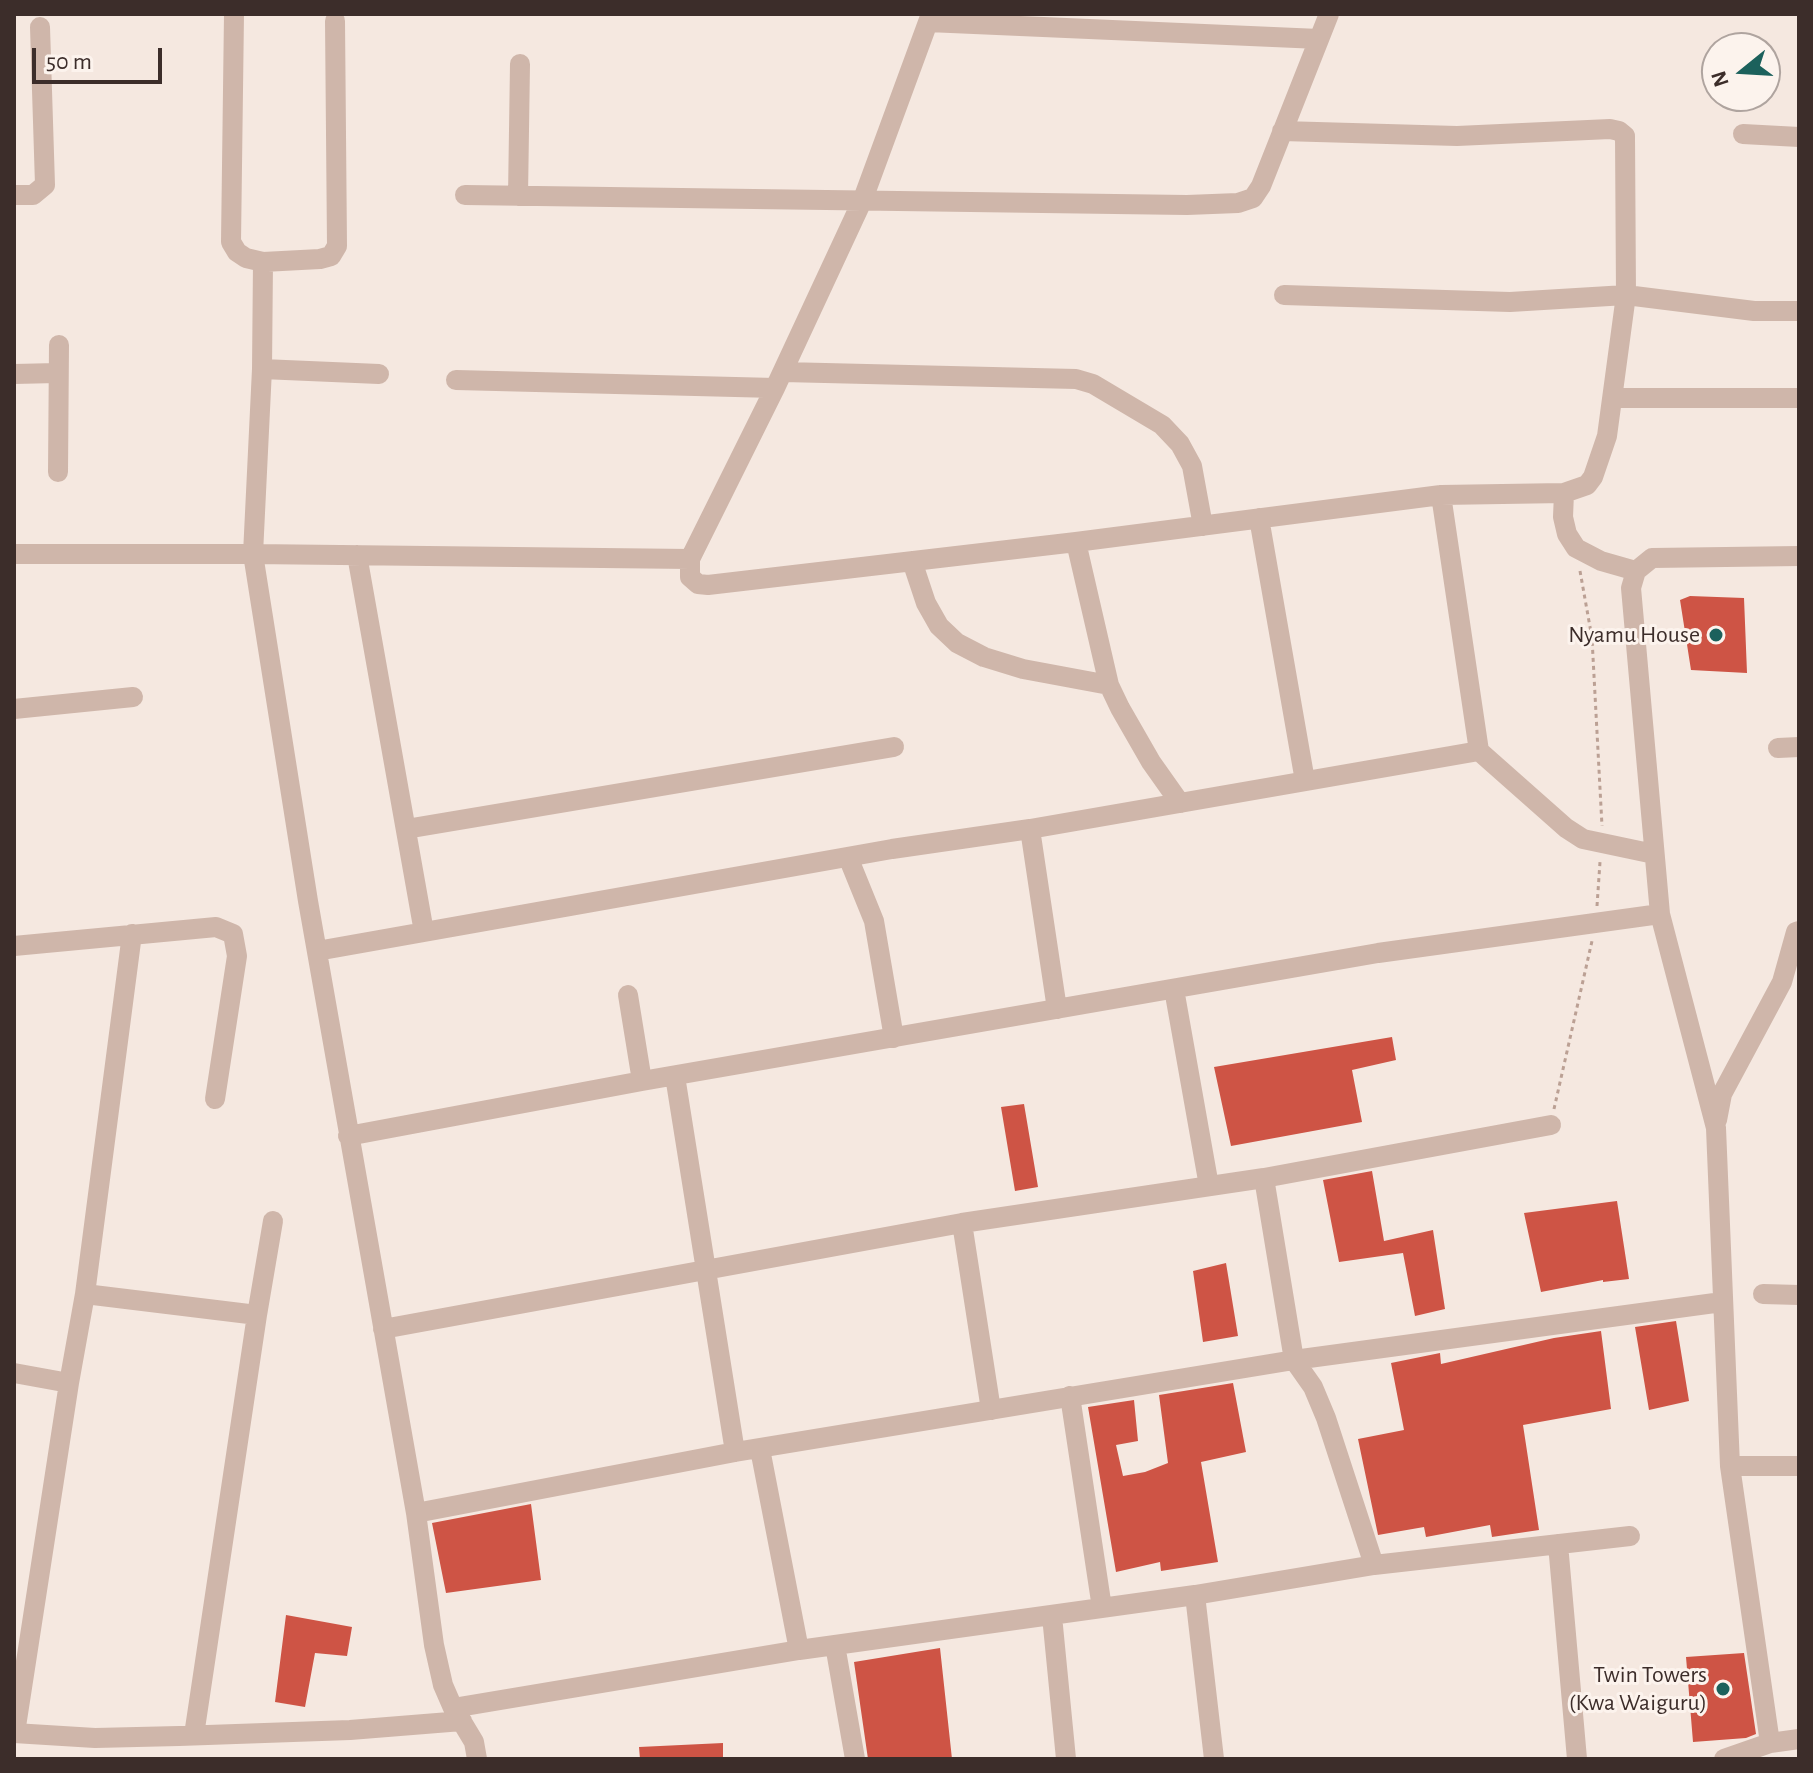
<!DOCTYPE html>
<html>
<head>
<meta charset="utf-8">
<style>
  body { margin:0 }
  #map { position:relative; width:1813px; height:1773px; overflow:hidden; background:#f5e8e0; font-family:"Alegreya Sans",sans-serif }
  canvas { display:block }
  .frame { position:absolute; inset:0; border:16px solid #3c2d2a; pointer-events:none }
  .north { position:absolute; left:1701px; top:32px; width:80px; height:80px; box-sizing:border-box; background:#fcf3ed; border:2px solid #afa49f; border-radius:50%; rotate:252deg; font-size:22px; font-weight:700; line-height:32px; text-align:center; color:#3c2d2a }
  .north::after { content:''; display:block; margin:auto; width:28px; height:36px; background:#1c615c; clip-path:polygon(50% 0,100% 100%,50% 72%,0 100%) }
  .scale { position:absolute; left:32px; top:48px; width:130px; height:36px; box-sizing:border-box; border:4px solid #3c2d2a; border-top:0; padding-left:10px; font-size:24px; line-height:28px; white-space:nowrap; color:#3c2d2a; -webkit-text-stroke:6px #fcf3ed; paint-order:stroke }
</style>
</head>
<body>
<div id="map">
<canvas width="1813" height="1773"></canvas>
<div class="frame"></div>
<div class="north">N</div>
<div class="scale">50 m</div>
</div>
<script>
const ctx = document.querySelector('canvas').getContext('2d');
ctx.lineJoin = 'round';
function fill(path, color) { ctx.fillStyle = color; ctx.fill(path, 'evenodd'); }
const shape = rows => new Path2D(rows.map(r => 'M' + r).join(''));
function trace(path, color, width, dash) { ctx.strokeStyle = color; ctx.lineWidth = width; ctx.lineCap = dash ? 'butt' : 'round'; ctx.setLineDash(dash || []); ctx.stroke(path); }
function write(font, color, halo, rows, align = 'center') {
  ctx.font = font + ' "Alegreya Sans",sans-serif'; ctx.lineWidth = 6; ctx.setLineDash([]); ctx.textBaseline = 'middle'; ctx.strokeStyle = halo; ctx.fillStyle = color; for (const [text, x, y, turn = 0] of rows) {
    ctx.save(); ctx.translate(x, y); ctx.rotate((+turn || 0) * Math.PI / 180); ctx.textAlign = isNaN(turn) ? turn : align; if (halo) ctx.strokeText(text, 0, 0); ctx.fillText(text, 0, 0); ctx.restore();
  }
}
const building = shape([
  [1690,596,1744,598,1747,673,1691,670,1680,600],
  [1392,1037,1396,1060,1352,1070,1362,1122,1231,1146,1214,1067],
  [1024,1104,1038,1187,1015,1191,1001,1107],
  [1372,1171,1384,1241,1433,1230,1445,1309,1415,1316,1403,1253,1339,1262,1323,1180],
  [1617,1201,1629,1279,1603,1282,1603,1280,1541,1292,1524,1213],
  [1226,1263,1238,1336,1203,1342,1193,1271],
  [1676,1321,1689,1401,1649,1410,1635,1327],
  [1601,1331,1611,1409,1523,1425,1539,1530,1492,1537,1490,1525,1426,1537,1424,1527,1378,1535,1358,1439,1404,1430,1391,1363,1440,1353,1441,1364,1554,1338],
  [1233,1383,1246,1452,1201,1462,1218,1562,1161,1571,1160,1562,1116,1572,1088,1407,1134,1400,1138,1441,1116,1445,1123,1476,1145,1472,1168,1463,1159,1395],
  [531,1504,541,1580,446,1593,432,1523],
  [286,1615,352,1627,347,1656,315,1653,305,1707,275,1702],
  [940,1648,952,1759,868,1759,854,1662],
  [1744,1653,1756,1734,1746,1738,1693,1742,1686,1657],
  [723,1743,723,1759,640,1759,639,1747]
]);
const path = shape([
  [1580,571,1592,638,1602,826],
  [1597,906,1600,862],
  [1554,1109,1592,941]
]);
const minor = shape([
  [234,14,231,242,237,252,246,258,263,262],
  [931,14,863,199,775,388,690,559,690,577,698,584,708,585,1076,542,1441,495,1564,493,1587,485,1593,477,1607,436,1626,295,1625,136,1619,131,1610,129,1457,136,1282,131],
  [335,21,337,246,331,256,320,259,263,262,262,369,253,554,690,559],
  [928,22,1319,39],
  [1743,134,1799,137],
  [14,195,33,195,45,185,40,27],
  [465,195,1187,205,1238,203,1253,198,1261,186,1329,14],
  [518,196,520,64],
  [1284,295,1510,302,1626,295,1754,311,1799,311],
  [262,369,379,374],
  [783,372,1076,379,1093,384,1162,425,1180,444,1192,466,1203,526],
  [14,374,57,373],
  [456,380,775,388],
  [1612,398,1799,398],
  [58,472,59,345],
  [1564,493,1563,517,1567,534,1576,548,1601,561,1636,571],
  [1441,495,1479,751],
  [1259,518,1305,781],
  [1076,542,1109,685,1120,708,1151,762,1180,803],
  [14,554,253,554,308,901,416,1513,434,1645,443,1685,453,1708,799,1650,1195,1595,1374,1565,1630,1536],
  [357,555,424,932],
  [912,561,926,603,939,626,957,643,984,657,1023,669,1109,685],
  [14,709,133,697],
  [1778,748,1799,747],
  [406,829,894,747],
  [1030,829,1479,751,1566,828,1583,839,1654,854],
  [848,857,874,921,894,1038],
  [14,946,216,927,233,934,237,956,215,1099],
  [317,951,892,849,1030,829,1057,1009],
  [1174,989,1209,1186],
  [628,995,642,1081],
  [675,1076,735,1452],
  [1717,1120,1722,1094,1782,982,1796,932,1799,931],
  [348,1136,642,1081,1378,953,1660,914],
  [1264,1178,1294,1360,1313,1387,1326,1418,1374,1565],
  [962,1223,991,1410],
  [85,1294,257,1315,194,1735],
  [1763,1294,1799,1295],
  [257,1315,273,1221],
  [383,1329,962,1223,1264,1178,1551,1125],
  [14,1373,69,1383],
  [1070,1396,1102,1608],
  [760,1449,799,1650],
  [1730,1466,1799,1466],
  [416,1513,735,1452,1294,1360,1722,1302],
  [1558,1544,1577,1759],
  [1195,1595,1214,1759],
  [1052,1616,1066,1759],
  [835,1645,855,1759],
  [456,1712,474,1742,477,1759],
  [14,1733,95,1738,179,1736,350,1730,462,1721],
  [15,1733,69,1383,85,1294,132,934],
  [1770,1743,1730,1466,1716,1128,1660,914,1631,588,1636,571,1652,558,1799,556],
  [1724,1759,1770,1743,1799,1739]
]);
const markers = [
  [1716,635,8,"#1c615c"],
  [1723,1689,8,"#1c615c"]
];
const poiNames = [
  ["Nyamu House",1700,635],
  ["Twin Towers",1707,1675],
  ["(Kwa Waiguru)",1707,1703]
];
fill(building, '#ce5445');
trace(path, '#bba094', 3, [4, 4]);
trace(minor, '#cfb6aa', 20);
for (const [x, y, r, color] of markers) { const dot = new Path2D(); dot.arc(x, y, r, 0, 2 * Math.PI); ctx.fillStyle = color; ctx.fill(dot); trace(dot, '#fcf3ed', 3); }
write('24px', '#3c2d2a', '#fcf3ed', poiNames, 'right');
</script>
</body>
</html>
